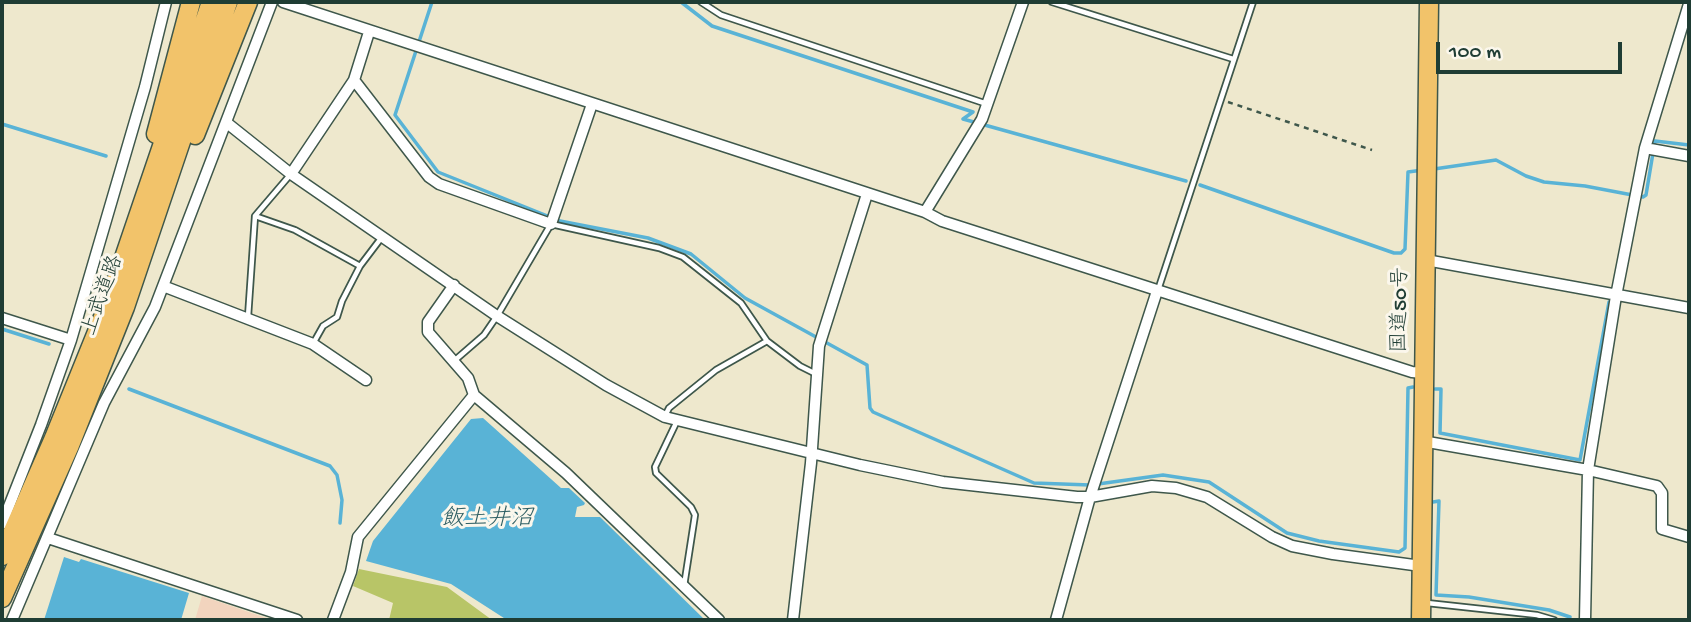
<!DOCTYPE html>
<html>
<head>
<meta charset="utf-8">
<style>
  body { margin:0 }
  #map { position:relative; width:1691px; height:622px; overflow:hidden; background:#eee8cd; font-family:"Gochi Hand",sans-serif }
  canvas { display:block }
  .frame { position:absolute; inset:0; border:4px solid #1f3d34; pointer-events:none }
  .scale { position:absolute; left:1436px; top:42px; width:186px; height:32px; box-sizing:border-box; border:4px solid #1f3d34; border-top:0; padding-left:9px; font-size:21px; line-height:24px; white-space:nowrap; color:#1f3d34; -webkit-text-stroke:5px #fbf7ec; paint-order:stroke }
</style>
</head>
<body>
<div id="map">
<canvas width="1691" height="622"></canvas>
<div class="frame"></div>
<div class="scale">100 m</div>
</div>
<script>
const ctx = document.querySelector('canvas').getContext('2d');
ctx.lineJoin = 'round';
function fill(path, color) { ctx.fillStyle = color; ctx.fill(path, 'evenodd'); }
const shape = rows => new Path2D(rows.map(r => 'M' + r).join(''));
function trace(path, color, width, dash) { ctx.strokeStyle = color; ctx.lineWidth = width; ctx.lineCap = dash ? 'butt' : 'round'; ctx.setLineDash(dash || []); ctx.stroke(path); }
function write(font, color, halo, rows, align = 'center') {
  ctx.font = font + ' "Gochi Hand","Klee One",sans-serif'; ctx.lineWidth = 6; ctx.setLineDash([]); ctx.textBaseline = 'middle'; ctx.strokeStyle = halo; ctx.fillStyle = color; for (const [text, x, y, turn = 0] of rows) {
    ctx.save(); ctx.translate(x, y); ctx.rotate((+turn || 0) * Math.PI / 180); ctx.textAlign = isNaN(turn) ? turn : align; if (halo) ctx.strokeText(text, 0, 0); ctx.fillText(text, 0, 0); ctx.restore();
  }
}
const built = shape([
  [202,596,272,620,195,620]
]);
const green = shape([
  [359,569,447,587,492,620,389,620,393,603,353,586]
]);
const water = shape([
  [483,418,561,488,569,488,585,503,584,505,577,507,575,517,600,517,705,620,507,620,451,584,366,561,373,541,471,419],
  [64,557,79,562,81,559,189,593,181,620,44,620]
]);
const stream = shape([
  [432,2,395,115,438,172,560,221,648,238,691,254,745,298,867,365,870,408,873,412,1034,483,1090,485],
  [681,2,712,26,973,112,963,119,1186,181],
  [2,124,106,156],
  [1434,169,1496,160,1526,176,1544,182,1585,186,1643,197,1646,195,1655,141,1689,145],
  [1200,185,1394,253,1401,253,1405,249,1408,172,1423,170],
  [2,329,49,344],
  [129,389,330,466,337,475,342,500,340,523],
  [1435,389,1441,389,1440,433,1580,460,1609,302],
  [1098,484,1163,475,1209,482,1287,533,1319,541,1399,552,1405,548,1408,388,1413,387],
  [1433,502,1439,501,1436,595,1469,597,1549,610,1570,617]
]);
const path = shape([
  [1228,102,1372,150]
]);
const lane = shape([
  [701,2,721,15,987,104],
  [1052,2,1233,59],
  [255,216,295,230,360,266],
  [1158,290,1253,2],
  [248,317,255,216,290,175],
  [314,342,323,326,337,317,342,301,360,266,382,237],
  [454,361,484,335,497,316,551,224,659,248,683,257,741,303,767,341,800,366,816,374],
  [665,416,669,408,716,370,767,341],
  [677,421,655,467,656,473,691,507,695,515,684,586],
  [1427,603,1537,615,1554,620]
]);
const street = shape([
  [283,2,925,212,942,221,1412,372,1423,373],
  [354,80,429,177,439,184,551,224,592,104],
  [227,123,291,174,497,316,606,385,665,417,860,465,943,482,1077,497,1090,497,1152,486,1176,488,1207,497,1272,537,1292,546,1333,554,1421,566],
  [1645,148,1689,156],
  [291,174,354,80,369,32],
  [925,212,982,119,1023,2],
  [1426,260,1689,308],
  [454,285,428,322,428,332,468,378,474,395,566,473,719,620],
  [163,286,313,344,366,380],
  [2,318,71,340],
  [1422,441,1588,470,1657,486,1662,493,1662,529,1689,537],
  [2,524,41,425,71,340,145,87,166,2],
  [48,538,297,620],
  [12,620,104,403,155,307,272,2],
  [333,620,351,572,358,537,474,395],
  [793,620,811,463,819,346,867,194],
  [1056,620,1090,497,1157,291],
  [1585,620,1588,470,1616,296,1645,148,1689,4]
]);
const highway = shape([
  [156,134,191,2],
  [195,135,248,2],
  [2,556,54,438,108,305,211,2],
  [2,598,70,445,125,307,228,2],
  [1421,620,1429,2]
]);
const streetNames = [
  ["上武道路",104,296,-70],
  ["国道50号",1402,310,-89]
];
const waterNames = [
  ["飯土井沼",487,520]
];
fill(built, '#f2d4be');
fill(green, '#b8c567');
fill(water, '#59b3d6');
trace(stream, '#59b3d6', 3.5);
trace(lane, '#3e574b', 8);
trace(street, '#3e574b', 13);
trace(highway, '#3e574b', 21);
trace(path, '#3e574b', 2.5, [5, 5]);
trace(lane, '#fff', 4.5);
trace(street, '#fff', 10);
trace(highway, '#f2c36a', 18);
write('21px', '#1f3d34', '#fbf7ec', streetNames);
write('italic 23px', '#306065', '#fbf7ec', waterNames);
</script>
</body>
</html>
